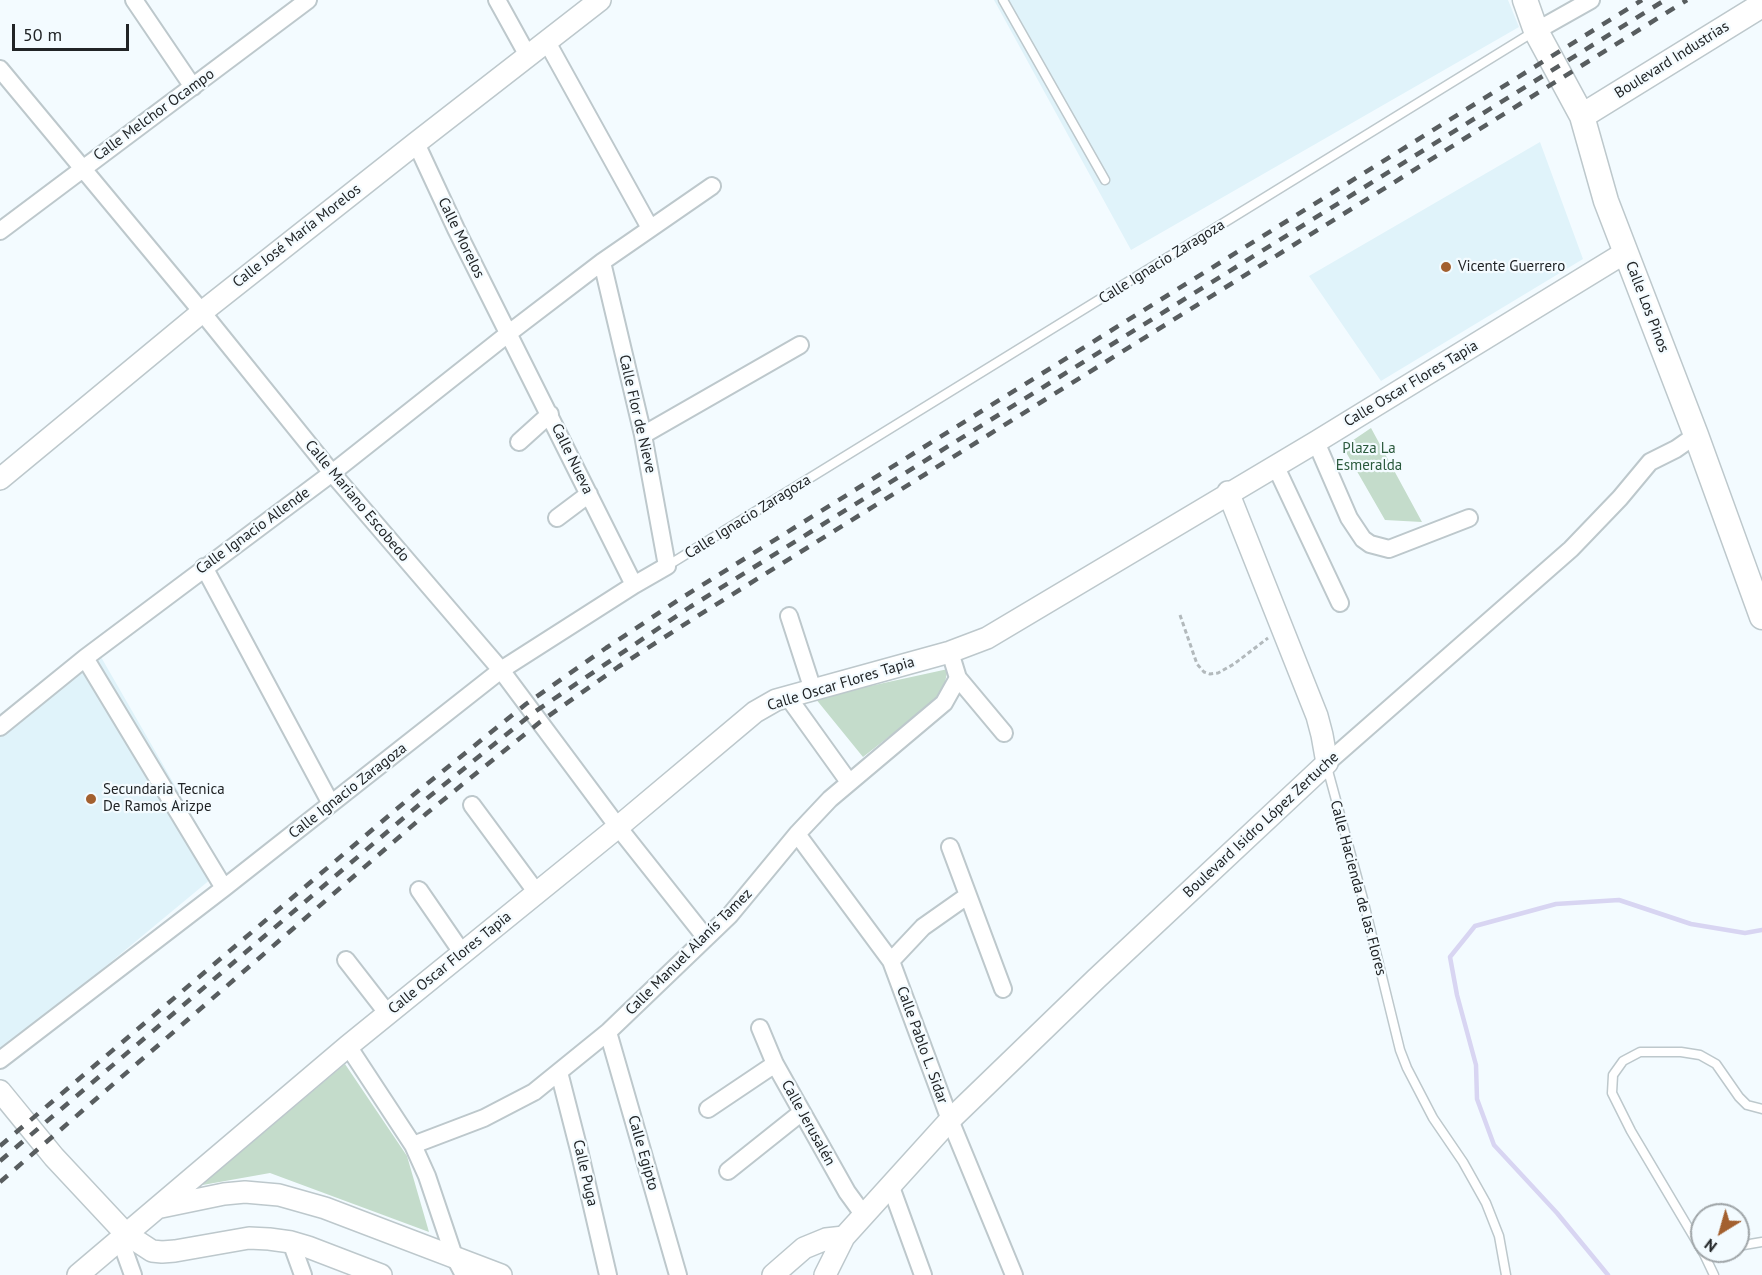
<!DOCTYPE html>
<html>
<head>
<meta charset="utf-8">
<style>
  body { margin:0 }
  #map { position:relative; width:1762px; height:1275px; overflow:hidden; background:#f3fbff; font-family:"PT Sans",sans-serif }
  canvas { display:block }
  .north { position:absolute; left:1690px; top:1203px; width:60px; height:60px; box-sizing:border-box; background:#f3fbff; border:2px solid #9fa5a8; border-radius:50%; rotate:217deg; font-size:16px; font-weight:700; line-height:24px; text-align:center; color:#212426 }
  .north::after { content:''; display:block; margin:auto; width:21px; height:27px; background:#a3602f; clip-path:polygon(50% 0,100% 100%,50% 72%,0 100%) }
  .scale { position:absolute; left:12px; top:24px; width:117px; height:27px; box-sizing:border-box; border:3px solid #212426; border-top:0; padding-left:8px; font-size:18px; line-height:21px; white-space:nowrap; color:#212426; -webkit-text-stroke:4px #f3fbff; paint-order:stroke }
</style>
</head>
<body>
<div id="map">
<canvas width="1762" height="1275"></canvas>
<div class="north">N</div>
<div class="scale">50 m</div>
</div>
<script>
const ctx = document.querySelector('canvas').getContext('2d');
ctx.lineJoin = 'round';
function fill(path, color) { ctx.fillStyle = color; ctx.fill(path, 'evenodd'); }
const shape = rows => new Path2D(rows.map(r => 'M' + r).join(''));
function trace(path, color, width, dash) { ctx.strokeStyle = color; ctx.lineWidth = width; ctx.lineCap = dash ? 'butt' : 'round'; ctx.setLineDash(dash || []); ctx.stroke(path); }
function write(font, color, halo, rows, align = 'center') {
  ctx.font = font + ' "PT Sans",sans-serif'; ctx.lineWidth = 4.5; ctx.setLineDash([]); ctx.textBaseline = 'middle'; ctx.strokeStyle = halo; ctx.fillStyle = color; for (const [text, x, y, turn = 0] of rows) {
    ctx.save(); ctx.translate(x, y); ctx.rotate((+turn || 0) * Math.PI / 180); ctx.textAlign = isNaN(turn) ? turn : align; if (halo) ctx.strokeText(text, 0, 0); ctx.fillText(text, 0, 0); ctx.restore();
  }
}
const built = shape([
  [994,0,1508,0,1519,27,1131,250],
  [1540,142,1583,259,1381,381,1309,276],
  [97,650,223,869,0,1054,0,729]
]);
const green = shape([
  [1371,428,1422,522,1385,520,1343,447],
  [948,669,942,695,863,757,815,698],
  [345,1064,407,1156,429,1232,270,1173,197,1186,236,1156]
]);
const stream = shape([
  [1608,1275,1557,1213,1494,1145,1477,1099,1476,1065,1457,995,1450,957,1475,926,1556,904,1619,900,1691,924,1745,933,1762,930]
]);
const path = shape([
  [1180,615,1197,664,1204,672,1210,674,1218,673,1234,664,1268,638]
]);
const service = shape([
  [1003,0,1105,180],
  [667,566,1535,31],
  [1327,767,1363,899,1400,1050,1407,1068,1433,1118,1463,1162,1486,1203,1499,1236,1506,1275],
  [1738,1246,1762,1242],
  [1704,1254,1719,1251],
  [1714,1275,1704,1254,1631,1131,1612,1093,1613,1075,1623,1061,1640,1052,1681,1052,1700,1055,1716,1064,1739,1097,1747,1105,1762,1109]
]);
const minor = shape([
  [134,0,193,87],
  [497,0,528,56],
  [1536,31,1591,0],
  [547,42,650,228],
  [0,69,202,312,332,473,501,670,618,827,706,938],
  [416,143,456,229,634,585],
  [0,231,308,0],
  [643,435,800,345],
  [519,442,550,414],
  [1316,442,1349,518,1363,539,1370,544,1389,549,1469,518],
  [1275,465,1340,603],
  [557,518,589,494],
  [204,567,331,804],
  [789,616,813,690],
  [85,658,224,888],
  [958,678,1004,733],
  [788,697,849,782],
  [0,727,85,658,332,473,509,333,602,262,712,186],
  [1327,763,1571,549,1620,498,1650,462,1676,449,1696,435],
  [472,805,537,893],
  [797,834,891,961,950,1120,1014,1275],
  [950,847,1003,989],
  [419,890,463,954],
  [346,960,388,1014],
  [891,961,923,927,967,896],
  [760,1028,775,1064,847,1192,863,1214],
  [608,1032,678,1275],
  [348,1046,413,1145,427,1176,454,1256,464,1275],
  [0,1060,224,888,501,670,634,585,667,566,643,435,602,262],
  [559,1072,579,1150,608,1275],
  [708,1109,775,1064],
  [413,1145,484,1118,534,1092,608,1032,730,915,797,834,830,799,944,703,958,678,950,652],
  [728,1171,802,1112],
  [891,1187,923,1275],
  [120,1239,133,1275],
  [291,1242,303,1275]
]);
const tertiary = shape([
  [0,479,202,312,416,143,600,0],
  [0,1091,54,1157,126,1234,152,1251,162,1252,175,1251,249,1238,269,1239,291,1242,308,1247,381,1275],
  [161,1207,224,1194,245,1192,279,1195,325,1208,501,1275],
  [78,1275,348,1046,618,827,755,712,776,700,950,652,987,638,1316,442,1626,252],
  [773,1275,804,1248,826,1239,844,1237],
  [825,1275,844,1237,950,1120,1096,979,1327,763,1322,735,1317,716,1228,492]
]);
const secondary = shape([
  [1525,0,1536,31,1582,116,1606,201,1696,435,1762,617],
  [1582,116,1762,5]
]);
const rail = shape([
  [0,1146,412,796,526,704,606,648,683,597,1642,0],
  [0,1161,420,804,533,713,690,607,1665,0],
  [0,1182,427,813,540,722,618,667,696,617,1687,0]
]);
const markers = [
  [1446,267,6,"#a3602f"],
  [91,799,6,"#a3602f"]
];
const streetNames = [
  ["Boulevard Industrias",1672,60,-32],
  ["Calle Melchor Ocampo",154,115,-36],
  ["Calle José María Morelos",297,236,-38],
  ["Calle Morelos",461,238,64],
  ["Calle Ignacio Zaragoza",1162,262,-32],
  ["Calle Los Pinos",1647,307,69],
  ["Calle Oscar Flores Tapia",1411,384,-31],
  ["Calle Flor de Nieve",637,414,77],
  ["Calle Nueva",572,459,64],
  ["Calle Mariano Escobedo",357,501,50],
  ["Calle Ignacio Zaragoza",748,517,-32],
  ["Calle Ignacio Allende",253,531,-36],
  ["Calle Oscar Flores Tapia",841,684,-17],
  ["Calle Ignacio Zaragoza",348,791,-38],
  ["Boulevard Isidro López Zertuche",1261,825,-43],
  ["Calle Hacienda de las Flores",1358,888,75],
  ["Calle Manuel Alanís Tamez",689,952,-45],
  ["Calle Oscar Flores Tapia",450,963,-39],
  ["Calle Pablo L. Sidar",922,1045,70],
  ["Calle Jerusalén",808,1123,61],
  ["Calle Egipto",643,1153,74],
  ["Calle Puga",585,1173,77]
];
const poiNames = [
  ["Vicente Guerrero",1458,267],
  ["Secundaria Tecnica",103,790],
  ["De Ramos Arizpe",103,807]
];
const parkNames = [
  ["Plaza La",1369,449],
  ["Esmeralda",1369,466]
];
fill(built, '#e0f3fa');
fill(green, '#c4dccb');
trace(stream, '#d8d5f2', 4.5);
trace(service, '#bdc8cc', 11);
trace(minor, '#bdc8cc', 20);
trace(tertiary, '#bdc8cc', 24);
trace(secondary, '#bdc8cc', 27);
trace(path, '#b2b9bc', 3, [4.5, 3]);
trace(service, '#fff', 8);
trace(minor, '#fff', 16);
trace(tertiary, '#fff', 21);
trace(secondary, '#fff', 24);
trace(rail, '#585d5f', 4.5, [10, 10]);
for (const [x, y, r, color] of markers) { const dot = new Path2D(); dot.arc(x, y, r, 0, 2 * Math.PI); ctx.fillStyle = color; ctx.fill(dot); trace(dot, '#f3fbff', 2); }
write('15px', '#212426', '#f3fbff', streetNames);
write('15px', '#212426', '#f3fbff', poiNames, 'left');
write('15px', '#2a593c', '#f3fbff', parkNames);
</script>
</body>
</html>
